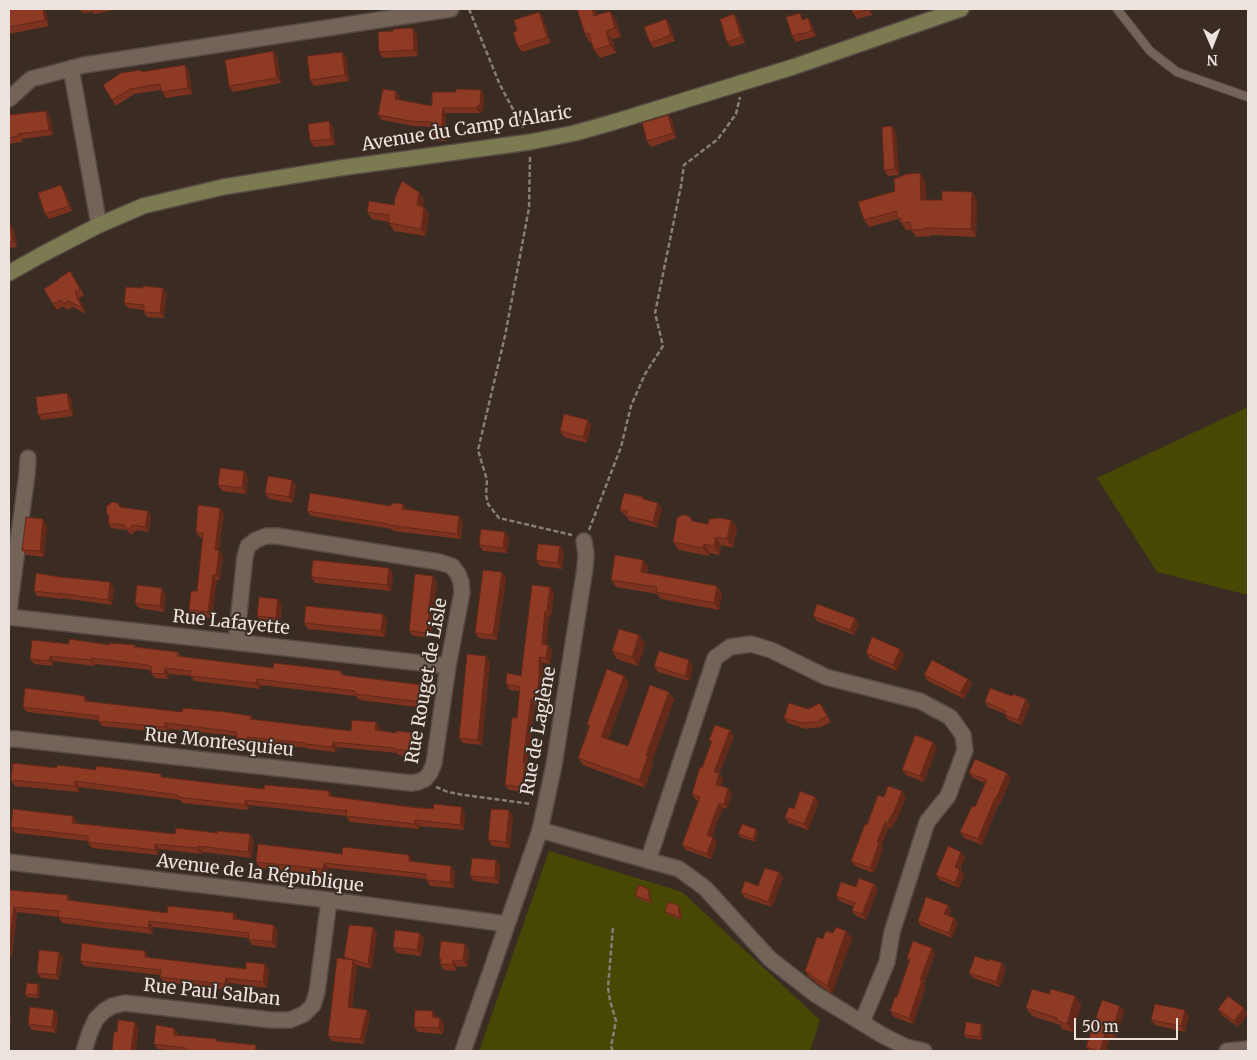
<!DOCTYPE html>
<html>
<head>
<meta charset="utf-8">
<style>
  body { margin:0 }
  #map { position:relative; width:1257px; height:1060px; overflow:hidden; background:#3a2c23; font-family:Merriweather,serif }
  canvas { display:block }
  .frame { position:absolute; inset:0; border:10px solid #ede3de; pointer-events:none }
  .north { position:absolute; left:1187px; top:20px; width:50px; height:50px; -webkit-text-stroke:4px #3a2c23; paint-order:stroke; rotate:179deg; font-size:14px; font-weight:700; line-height:20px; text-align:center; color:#ede3de }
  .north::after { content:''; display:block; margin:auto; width:18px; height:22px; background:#ede3de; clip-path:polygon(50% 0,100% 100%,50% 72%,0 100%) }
  .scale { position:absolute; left:1074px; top:1018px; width:104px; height:22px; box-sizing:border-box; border:2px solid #ede3de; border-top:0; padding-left:6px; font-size:15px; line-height:18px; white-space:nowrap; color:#ede3de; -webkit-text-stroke:4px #3a2c23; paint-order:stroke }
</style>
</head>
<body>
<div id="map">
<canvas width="1257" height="1060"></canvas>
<div class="frame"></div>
<div class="north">N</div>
<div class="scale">50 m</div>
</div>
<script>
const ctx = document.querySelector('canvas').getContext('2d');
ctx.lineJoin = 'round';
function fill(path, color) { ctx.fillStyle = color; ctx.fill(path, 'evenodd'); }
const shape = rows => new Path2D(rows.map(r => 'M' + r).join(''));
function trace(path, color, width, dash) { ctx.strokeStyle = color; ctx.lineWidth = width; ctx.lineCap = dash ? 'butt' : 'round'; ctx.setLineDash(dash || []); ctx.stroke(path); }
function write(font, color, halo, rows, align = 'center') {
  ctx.font = font + ' Merriweather,serif'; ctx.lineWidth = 4; ctx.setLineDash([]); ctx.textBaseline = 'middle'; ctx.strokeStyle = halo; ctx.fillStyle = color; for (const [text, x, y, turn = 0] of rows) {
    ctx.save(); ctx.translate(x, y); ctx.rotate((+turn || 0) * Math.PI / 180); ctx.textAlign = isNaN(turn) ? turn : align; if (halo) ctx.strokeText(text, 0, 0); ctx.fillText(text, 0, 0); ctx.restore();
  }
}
const green = shape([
  [1248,407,1248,595,1157,572,1097,478],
  [549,851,682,892,820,1020,810,1051,479,1051]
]);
const path = shape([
  [469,9,500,85,523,128],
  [530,157,529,208,505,336,478,450,487,480,486,495,488,504,499,518,572,535],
  [589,530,621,447,631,406,645,374,663,346,655,313,681,186,684,165,718,139,736,114,740,97],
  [436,787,448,792,464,795,531,804],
  [613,1051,611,1046,616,1021,610,1001,608,988,613,926]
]);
const lane = shape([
  [1117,9,1150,51,1177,72,1248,97]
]);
const street = shape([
  [71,68,99,225],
  [9,99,31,79,84,65,451,9],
  [9,610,27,474,28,458],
  [9,617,448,666],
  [9,739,16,739,411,783,418,782,425,779,430,773,434,763,448,666,462,592,461,582,458,574,452,566,439,562,277,536,266,536,256,540,248,546,245,556,236,642],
  [540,830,679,869,705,888,770,959,815,994,882,1035,906,1047,924,1051],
  [648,861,715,658,730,647,751,644,771,650,826,677,920,701,950,717,963,735,965,750,948,796,927,822,892,932,887,962,862,1022],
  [9,862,329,900,507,924],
  [84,1051,90,1032,96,1019,104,1011,112,1006,125,1003,271,1020,290,1020,304,1014,313,1005,317,992,329,900],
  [463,1051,540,830,554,765,585,568,586,554,584,541],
  [1227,1051,1248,1049]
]);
const secondary = shape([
  [9,273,41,255,99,225,143,206,223,187,340,168,530,142,575,133,614,122,793,67,961,9]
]);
const wall = shape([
  [9,9,45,9,49,26,9,34],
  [79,9,114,9,114,10,94,14,93,12,83,13],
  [852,9,870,9,872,15,857,19,853,13],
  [610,11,616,20,621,37,612,39,616,53,600,58,594,50,591,42,590,43,585,34,596,12,597,15],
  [539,12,543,18,551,43,522,52,518,47,517,31],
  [808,18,812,24,816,36,796,42,792,36,804,19],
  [666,19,670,25,675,41,654,48,650,43],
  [738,20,745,43,731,47,727,42],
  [417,34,418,56,383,58,379,52],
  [273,51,277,56,281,83,233,92,229,86],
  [346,57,349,81,314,86,310,80],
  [185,65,189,71,192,94,166,98,162,92,161,90,134,94,116,106,112,100,141,70,142,72],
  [481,90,484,95,484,108,480,113,446,113,445,141,436,141,433,136,433,127,414,126,382,120,378,115,399,96,399,100,432,106,456,92],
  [46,111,50,117,53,135,22,139,22,142,9,144,9,115],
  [668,115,672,120,676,138,651,147,647,141],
  [333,127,335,145,314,147,310,141],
  [896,132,899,175,888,176,884,170],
  [920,173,925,181,926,200,942,200,972,192,977,200,976,237,931,235,931,236,916,237,911,230,906,230,898,219,869,227,864,220,895,191],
  [65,191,72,211,49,219,45,214],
  [419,192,424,200,423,206,424,207,429,214,426,236,394,231,389,223,389,222,372,219,367,212,394,205],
  [9,224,10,224,14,230,17,247,9,248],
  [70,271,84,295,79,298,86,314,73,307,67,310,64,306,57,310,53,304,58,280],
  [167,293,164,318,147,317,144,312,144,310,128,308,124,303],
  [67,393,71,398,73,416,42,420,38,415],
  [588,420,591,426,587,443,564,437,560,431],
  [248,477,246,494,222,491,218,485],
  [296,485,293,503,269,499,265,493],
  [643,497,645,500,662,508,657,528,630,521,620,510],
  [403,504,407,510,459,516,463,522,461,539,393,531,392,529,311,516,307,511,391,506],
  [120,507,151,516,149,532,137,530,131,535,127,530,111,528,108,523],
  [224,514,219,550,223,556,220,581,217,580,212,618,193,615,189,610,197,591,203,538,200,538,196,532],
  [731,520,737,528,733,548,721,545,720,555,710,553,709,556,679,550,673,542,693,521,708,524],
  [47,525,44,557,26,555,22,550],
  [509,537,507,553,483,551,479,545],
  [564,552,562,569,540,566,536,560],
  [643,560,648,567,647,573,717,586,722,593,719,610,661,599,657,594,616,587,611,580],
  [389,568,393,574,391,591,315,583,311,577],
  [506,578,497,640,479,638,475,633],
  [437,582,433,619,433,620,431,638,413,636,409,631],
  [532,585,554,592,551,617,549,616,546,644,548,645,552,650,550,664,543,663,543,683,540,705,535,705,527,766,529,768,526,792,509,790,505,785,517,718,520,691,510,690,506,684,521,676],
  [114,588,112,605,62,598,62,599,37,596,34,591],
  [166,594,164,612,139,608,135,603],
  [282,604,280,623,261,621,257,616],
  [383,614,387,620,385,637,308,629,304,623],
  [813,616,855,618,859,624,854,635,817,621],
  [639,635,645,644,638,666,617,659,612,651],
  [69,644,135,645,136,647,178,652,181,657,273,668,341,671,344,675,427,690,425,708,359,700,356,696,260,685,260,689,194,681,191,676,169,674,168,679,155,678,151,673,150,670,95,664,95,666,54,661,53,666,34,664,30,659],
  [866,653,904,655,897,671,870,659],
  [490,662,482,745,463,743,459,738],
  [654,666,693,666,689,681,658,672],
  [924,675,968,679,972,684,964,699,928,681],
  [624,676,629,683,608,739,628,746,669,692,674,700,652,761,653,764,645,788,583,765,578,758,589,727,587,724],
  [89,702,182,712,251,716,254,720,351,731,376,722,380,728,380,730,396,733,415,733,418,738,416,757,398,755,397,753,337,747,336,752,309,749,308,748,251,742,250,745,240,743,236,738,236,736,169,729,169,733,102,726,98,720,27,712,23,707],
  [985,702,1030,704,1022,725,1008,720,1005,715,1005,714,988,707],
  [808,709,824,709,831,722,821,727,805,729,788,723,784,718],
  [734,736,719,774,723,779,721,786,728,788,732,794,727,809,723,808,712,836,717,842,711,859,686,850,682,845,698,801,696,800,692,794,711,743,709,740],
  [937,747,924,782,906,775,902,770],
  [57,768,96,770,264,789,329,791,333,797,465,813,464,830,419,826,419,829,350,822,346,816,249,805,249,810,182,803,180,800,79,787,79,792,15,786,11,780],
  [969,773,1007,773,1011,778,1000,804,999,803,982,845,964,838,960,832,975,807,985,783,973,778],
  [815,797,819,802,808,830,789,823,785,817,794,809],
  [884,797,906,797,896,821,895,821,892,829,889,827,881,846,883,849,874,873,855,866,851,861,867,825],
  [509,810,513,816,510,848,492,846,488,840],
  [73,816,77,822,77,823,175,834,254,840,252,858,202,852,201,854,159,849,158,855,92,848,88,842,88,841,15,833,11,827],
  [758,832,755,842,740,837,738,834],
  [342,854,413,861,413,862,455,871,454,888,430,886,426,879,328,868,327,875,260,868,256,862],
  [965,857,960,869,964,875,959,888,940,880,936,875],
  [496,860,500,866,499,884,474,881,470,876],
  [779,872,783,878,772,907,745,898,741,892,758,886],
  [874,884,878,889,866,920,856,916,852,911,854,907,840,901,836,896,856,887],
  [648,889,650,892,652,904,637,898,635,895],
  [9,890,72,901,167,913,234,913,237,920,278,930,276,948,252,945,248,938,153,927,152,934,62,923,58,917,17,912,12,956,10,955,9,971],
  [678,905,680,908,682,920,667,914,665,912],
  [948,905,951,911,949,916,954,918,958,923,952,938,921,926,918,921],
  [373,927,377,933,372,969,356,965,357,966,352,1007,367,1010,370,1015,364,1044,332,1041,328,1036,346,959,344,957],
  [846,931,852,938,832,994,815,982,814,980,810,978,805,971,823,939,833,933],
  [420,933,424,939,421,956,397,953,393,947],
  [465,944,469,950,467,967,457,966,456,971,444,970,440,964,441,961,439,958],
  [101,946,145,951,149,957,149,958,246,969,265,964,269,969,267,988,230,983,229,990,164,982,160,977,160,975,84,966,80,961],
  [932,948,935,954,924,984,926,987,913,1024,894,1017,890,1011,897,997,909,962,907,958],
  [59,952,63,957,59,980,41,978,37,973],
  [1006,968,1000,987,973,978,969,973],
  [38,984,40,987,39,998,27,997,25,994],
  [1049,994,1075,996,1081,1005,1073,1032,1062,1029,1060,1025,1032,1016,1026,1008],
  [1120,1006,1124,1012,1115,1039,1110,1038,1106,1051,1089,1051,1086,1047],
  [1218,1009,1248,1014,1238,1027,1222,1015],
  [1185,1010,1189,1016,1185,1032,1155,1025,1151,1020],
  [433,1011,437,1017,436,1018,444,1024,443,1034,418,1032,414,1027],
  [58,1015,56,1033,32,1030,28,1024],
  [981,1024,983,1026,982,1040,966,1038,964,1035],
  [174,1028,178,1033,178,1035,218,1041,260,1050,267,1051,173,1051,158,1049,154,1044]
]);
const shadedWall = shape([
  [43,9,45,9,49,26,45,20],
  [592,9,594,9,596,12,600,24,594,16],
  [867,9,870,9,872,15,868,10],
  [610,11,616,20,621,37,615,28],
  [539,12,543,18,551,43,547,37],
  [734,14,738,20,745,43,741,37],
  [808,18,812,24,816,36,812,31],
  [666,19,670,25,675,41,671,35],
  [413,28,417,34,418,56,414,50],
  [606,31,612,39,616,53,610,45],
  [273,51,277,56,281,83,277,78],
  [342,52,346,57,349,81,345,75],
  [185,65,189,71,192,94,188,88],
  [481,90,484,95,484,108,480,113,476,108],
  [396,91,399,96,398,104,395,99],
  [443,108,446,113,445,141,441,137],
  [46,111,50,117,53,135,49,130],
  [668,115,672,120,676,138,673,133],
  [329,121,333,127,335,145,331,139],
  [892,126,896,132,899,175,895,169],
  [920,173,925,181,927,207,921,200],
  [61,185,65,191,72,211,69,206],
  [419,192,424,200,422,213,417,205],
  [972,192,977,200,976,237,971,229],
  [424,207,429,214,426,236,421,229],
  [10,224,14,230,17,247,13,241],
  [163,288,167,293,164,318,160,313],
  [75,292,79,298,86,314,82,308],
  [67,393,71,398,73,416,70,410],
  [588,420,591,426,587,443,583,437],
  [244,471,248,477,246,494,242,488],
  [292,480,296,485,293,503,289,497],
  [658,503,662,508,657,528,653,522],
  [403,504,407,509,406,515,402,509],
  [220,508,224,514,219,550,223,556,220,581,216,575,215,550],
  [148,511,151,516,149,532,145,527],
  [459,516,463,522,461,539,457,534],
  [43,519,47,525,44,557,40,551],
  [731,520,737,528,733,548,727,539],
  [505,532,509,537,507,553,503,548],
  [716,537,721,545,720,555,714,546],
  [704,544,710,553,709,556,703,548],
  [560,546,564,552,562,569,558,563],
  [643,560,648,567,646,579,641,572],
  [389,568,393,574,391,591,387,585],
  [502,572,506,578,497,640,493,635],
  [213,575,217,580,212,618,208,612],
  [433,576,437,582,433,619,433,620,431,638,427,633,428,614],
  [110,582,114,588,112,605,108,600],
  [717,586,722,593,719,610,714,603],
  [550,587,554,592,551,617,547,611],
  [162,588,166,594,164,612,160,606],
  [278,599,282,604,280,623,276,618],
  [545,611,549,616,546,649,542,644],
  [383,614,387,620,385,637,381,631],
  [855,618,859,624,854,635,850,630],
  [639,635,645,644,638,666,632,657],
  [548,645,552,650,550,664,546,658],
  [900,649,904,655,897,671,893,665],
  [50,656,54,661,53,666,49,661],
  [486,656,490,662,482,745,478,740],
  [539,657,543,663,543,683,540,705,536,700],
  [91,658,95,664,95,666,91,660],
  [689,660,693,666,689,681,685,676],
  [165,668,169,674,168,679,164,674],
  [624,676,629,683,606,744,601,737],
  [257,679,260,685,260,689,256,683],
  [968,679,972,684,964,699,960,693],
  [423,685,427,690,425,708,421,702],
  [669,692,674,700,652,761,653,764,645,788,639,780,646,755],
  [85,696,89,702,84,701],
  [531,699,535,705,527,766,529,768,526,792,522,787,523,762],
  [1026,699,1030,704,1022,725,1018,720],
  [376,722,380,728,379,735,375,730],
  [165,723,169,729,169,733,165,727],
  [730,730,734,736,719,774,723,779,719,790,716,785,714,772],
  [415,733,418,738,416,757,413,751],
  [247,737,251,742,250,745,247,739],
  [333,742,337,747,336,752,332,747],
  [933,742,937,747,924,782,920,776],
  [1007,773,1011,778,1000,804,996,798],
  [75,781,79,787,79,792,75,786],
  [728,788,732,794,727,809,724,804],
  [329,791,333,796,333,802,329,796],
  [902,791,906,797,896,821,892,816],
  [815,797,819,802,808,830,804,824],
  [995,798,999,803,982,845,978,839],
  [245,800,249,805,249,810,245,805],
  [719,803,723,808,711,840,707,835],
  [462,807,465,813,464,830,460,825],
  [509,810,513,816,510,848,506,842],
  [891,815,895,821,892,829,888,823],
  [73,816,77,822,76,828,72,823],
  [415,820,419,826,419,829,415,824],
  [885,822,889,827,881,846,883,849,874,873,870,868,877,842],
  [756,829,758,832,755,842,753,839],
  [250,834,254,840,252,858,248,852],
  [713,837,717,842,711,859,707,854],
  [155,844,159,849,158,855,155,850],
  [198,846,202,852,201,854,197,848],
  [961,852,965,857,959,873,955,867],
  [409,855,413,861,413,867,409,861],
  [496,860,500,866,499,884,495,878],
  [324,863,328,868,327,875,323,869],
  [451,866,455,871,454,888,450,882],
  [960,870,964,875,959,888,955,883],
  [779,872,783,878,772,907,768,902],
  [874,884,878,889,866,920,862,914],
  [648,889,650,892,652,904,650,901],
  [68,895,72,900,67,900],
  [678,905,680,908,682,920,680,917],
  [948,905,951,911,948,919,944,914],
  [14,907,17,912,12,956,9,950,9,947],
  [234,913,238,919,237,925,233,919],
  [954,918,958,923,952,938,949,933],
  [149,921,153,927,152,934,148,928],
  [274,925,278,930,276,948,272,942],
  [373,927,377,933,372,969,368,964],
  [846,931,852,938,832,994,827,986],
  [420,933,424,939,421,956,417,950],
  [465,944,469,950,467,967,463,961],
  [932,948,935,954,924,984,926,987,913,1024,909,1018,920,980],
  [145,951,149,957,149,963,145,957],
  [59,952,63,957,59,980,56,975],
  [9,953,10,955,9,971],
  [353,960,357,966,351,1012,348,1007],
  [453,960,457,966,456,971,453,965],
  [1002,963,1006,968,1000,987,996,982],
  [265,964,269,969,267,988,263,982],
  [226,978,230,983,229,990,225,984],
  [38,984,40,987,39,998,37,995],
  [1075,996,1081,1005,1073,1032,1067,1024],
  [1120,1006,1124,1012,1115,1039,1111,1034],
  [1244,1008,1248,1014,1238,1027,1234,1021],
  [54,1010,58,1015,56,1033,52,1027],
  [367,1010,370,1015,364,1044,360,1039],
  [1185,1010,1189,1016,1185,1032,1181,1026],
  [433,1011,437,1017,436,1023,432,1017],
  [9,1012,11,1016,9,1036],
  [440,1018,444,1024,443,1034,439,1028],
  [135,1022,139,1028,136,1051,131,1051],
  [981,1024,983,1026,982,1040,980,1037],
  [174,1028,178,1033,177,1040,174,1035],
  [1106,1032,1110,1038,1106,1051,1100,1051]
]);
const building = shape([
  [9,9,43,9,45,20,9,27,9,9],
  [577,9,592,9,594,16,610,11,615,28,606,31,610,45,594,50,589,33,585,34,577,9],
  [852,9,867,9,868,10,853,13,852,9],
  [539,12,547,37,518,47,513,32,517,31,514,20,539,12],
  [800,13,802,20,808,18,812,31,792,36,786,17,800,13],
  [734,14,741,37,727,42,720,19,734,14],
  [666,19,671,35,650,43,644,27,666,19],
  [413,28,414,50,379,52,378,32,393,31,393,29,413,28],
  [273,51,277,78,229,86,225,60,273,51],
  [342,52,345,75,310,80,307,56,342,52],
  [185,65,188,88,162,92,160,84,130,89,112,100,103,85,121,73,141,70,141,72,185,65],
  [383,89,396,91,395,99,432,106,432,92,456,92,456,89,481,90,480,104,476,108,443,108,441,137,433,136,432,122,410,121,378,115,383,89],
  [46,111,49,130,18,134,18,136,9,138,9,115,46,111],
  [668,115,673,133,647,141,642,123,668,115],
  [329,121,331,139,310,141,308,124,329,121],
  [892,126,895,169,884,170,882,127,892,126],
  [920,173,921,200,942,200,942,191,972,192,971,229,926,228,926,229,911,230,910,222,901,223,901,218,897,218,897,211,864,220,858,202,895,191,894,179,907,174,920,173],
  [402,181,419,192,417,205,424,207,421,229,389,223,389,215,367,212,369,201,394,205,395,198,402,181],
  [61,185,69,206,45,214,38,193,61,185],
  [9,224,10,224,13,241,9,242,9,224],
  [70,271,80,289,75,292,82,308,69,301,63,304,61,300,53,304,44,289,58,280,58,279,70,271],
  [143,286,163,288,160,313,144,312,144,305,124,303,126,287,143,288,143,286],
  [67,393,70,410,38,415,36,397,67,393],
  [564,414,588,420,583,437,560,431,564,414],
  [220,468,244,471,242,488,218,485,220,468],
  [268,476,292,480,289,497,265,493,268,476],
  [310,493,391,506,392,503,403,504,402,509,459,516,457,534,389,525,389,524,307,511,310,493],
  [624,493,643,497,643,499,658,503,653,522,626,516,627,511,620,510,624,493],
  [112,502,118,503,120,507,148,511,145,527,133,525,128,530,124,525,108,523,109,516,106,512,107,506,112,502],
  [198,505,220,508,215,550,219,550,216,575,213,575,208,612,189,610,191,591,197,591,203,533,196,532,198,505],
  [682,515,686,515,691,518,692,521,708,524,709,519,720,518,731,520,727,539,716,537,714,546,704,544,703,548,673,542,677,518,682,515],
  [26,517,43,519,40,551,22,550,26,517],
  [481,529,505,532,503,548,479,545,481,529],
  [538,544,560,546,558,563,536,560,538,544],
  [615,555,643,560,641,572,717,586,714,603,656,592,657,587,611,580,615,555],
  [313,560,389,568,387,585,311,577,313,560],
  [483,570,502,572,493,635,475,633,483,570],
  [36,573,60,577,110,582,108,600,58,593,58,594,34,591,36,573],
  [415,574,433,576,428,614,429,614,427,633,409,631,415,574],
  [137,585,162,588,160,606,135,603,137,585],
  [532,585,550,587,547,611,545,611,542,644,548,645,546,658,539,657,539,677,536,700,531,699,523,762,525,763,522,787,505,785,512,718,517,718,520,687,506,684,507,673,521,676,532,585],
  [259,597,278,599,276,618,257,616,259,597],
  [817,604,855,618,850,630,813,616,817,604],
  [306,606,383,614,381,631,304,623,306,606],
  [619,629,639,635,632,657,612,651,619,629],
  [872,637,900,649,893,665,866,653,872,637],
  [69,639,110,645,110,643,135,645,134,647,178,652,177,656,273,668,274,663,341,671,341,675,423,685,421,702,355,694,355,691,257,679,256,683,190,676,191,671,165,668,164,674,151,673,152,667,148,666,148,665,91,658,91,660,50,656,49,661,30,659,32,640,69,644,69,639],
  [659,651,689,660,685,676,654,666,659,651],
  [467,654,486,656,478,740,459,738,467,654],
  [932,660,968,679,960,693,924,675,932,660],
  [607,669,624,676,601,737,628,746,650,685,669,692,646,755,648,756,639,780,578,758,590,725,587,724,607,669],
  [25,688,85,696,84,701,182,712,183,708,226,712,251,716,250,719,351,731,352,720,376,722,375,730,396,733,396,731,415,733,413,751,394,749,394,748,333,742,332,747,305,744,305,743,247,737,247,739,236,738,237,732,165,723,165,727,98,721,99,716,23,707,25,688],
  [990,688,1012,696,1013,694,1026,699,1018,720,1005,715,1006,711,985,702,990,688],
  [789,703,808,709,820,703,827,716,817,722,802,723,784,718,789,703],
  [715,725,730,730,714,772,719,773,716,785,728,788,724,804,719,803,707,835,713,837,707,854,682,845,700,797,692,794,700,767,702,768,712,741,709,740,715,725],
  [915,735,933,742,920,776,902,770,915,735],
  [975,759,1007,773,996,798,995,798,978,839,960,832,972,806,975,807,987,780,969,773,975,759],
  [13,763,57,768,57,765,96,770,96,766,161,774,161,777,264,789,265,785,329,791,329,796,409,807,433,809,434,804,462,807,460,825,415,820,415,824,346,816,347,811,245,800,245,805,178,797,178,795,75,781,75,786,11,780,13,763],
  [888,786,902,791,892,816,891,815,888,823,885,822,877,842,879,843,870,868,851,861,865,824,867,825,878,795,884,797,888,786],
  [800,791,815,797,804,824,785,817,789,807,794,809,800,791],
  [13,809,73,816,72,823,175,834,176,828,217,833,217,831,250,834,248,852,198,846,197,848,155,844,155,850,88,842,88,836,11,827,13,809],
  [491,809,509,810,506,842,488,840,491,809],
  [742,824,756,829,753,839,738,834,742,824],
  [258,844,342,854,343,847,409,855,409,861,451,866,450,882,426,880,426,874,324,863,323,869,256,862,258,844],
  [948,846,961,852,955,867,960,870,955,883,936,875,948,846],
  [472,858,496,860,495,878,470,876,472,858],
  [765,868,779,872,768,902,741,892,745,881,758,886,765,868],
  [859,878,874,884,862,914,852,911,855,903,836,896,841,882,856,887,859,878],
  [639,885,648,889,650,901,635,895,639,885],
  [9,890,68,895,67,900,167,913,168,906,234,913,233,919,274,925,272,942,248,939,249,933,149,921,148,928,58,917,59,911,14,907,9,947,9,890],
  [926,897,948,905,944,914,954,918,949,933,918,921,926,897],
  [668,902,678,905,680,917,665,912,668,902],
  [349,925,373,927,368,964,344,957,349,925],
  [836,927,846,931,827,986,810,975,810,973,805,971,817,937,823,939,826,931,833,933,836,927],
  [395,930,420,933,417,950,393,947,395,930],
  [441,941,465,944,463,961,453,960,453,965,440,964,441,959,439,958,441,941],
  [913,941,932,948,920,980,922,981,909,1018,890,1011,895,997,897,997,910,959,907,958,913,941],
  [82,943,101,946,145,951,145,957,246,969,246,962,265,964,263,982,226,978,225,984,160,977,161,970,80,961,82,943],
  [39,950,59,952,56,975,37,973,39,950],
  [975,956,989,961,990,959,1002,963,996,982,969,973,975,956],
  [337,958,353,960,348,1007,367,1010,360,1039,328,1036,337,958],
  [27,983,38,984,37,995,25,994,27,983],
  [1032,989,1049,994,1051,989,1075,996,1067,1024,1056,1020,1057,1018,1026,1008,1032,989],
  [1228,996,1244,1008,1234,1021,1218,1009,1228,996],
  [1102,1000,1120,1006,1111,1034,1106,1032,1100,1051,1099,1051,1086,1047,1102,1000],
  [1155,1004,1185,1010,1181,1026,1151,1020,1155,1004],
  [30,1007,54,1010,52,1027,28,1024,30,1007],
  [415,1010,433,1011,432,1017,440,1018,439,1028,414,1027,415,1010],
  [118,1020,135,1022,131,1051,112,1051,114,1032,117,1032,118,1020],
  [966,1022,981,1024,980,1037,964,1035,966,1022],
  [156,1025,174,1028,174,1035,217,1039,216,1041,256,1045,255,1050,267,1051,186,1051,186,1048,154,1044,156,1025]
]);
const streetNames = [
  ["Avenue du Camp d'Alaric",467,129,-9],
  ["Rue Lafayette",231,623,6],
  ["Rue Rouget de Lisle",427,681,-80],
  ["Rue de Laglène",539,731,-80],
  ["Rue Montesquieu",219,743,6],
  ["Avenue de la République",260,874,7],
  ["Rue Paul Salban",212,993,6]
];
fill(green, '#464804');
trace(lane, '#564a43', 10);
trace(street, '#564a43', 18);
trace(secondary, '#564a43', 18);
trace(path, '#897d76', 2.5, [5, 2.5]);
trace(lane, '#736359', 8);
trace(street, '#736359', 15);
trace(secondary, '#7c7a50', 15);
fill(wall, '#7b321f');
fill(shadedWall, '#642919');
fill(building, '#8f3a24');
trace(building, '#642919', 1);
write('18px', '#ede3de', '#3a2c23', streetNames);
</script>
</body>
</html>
